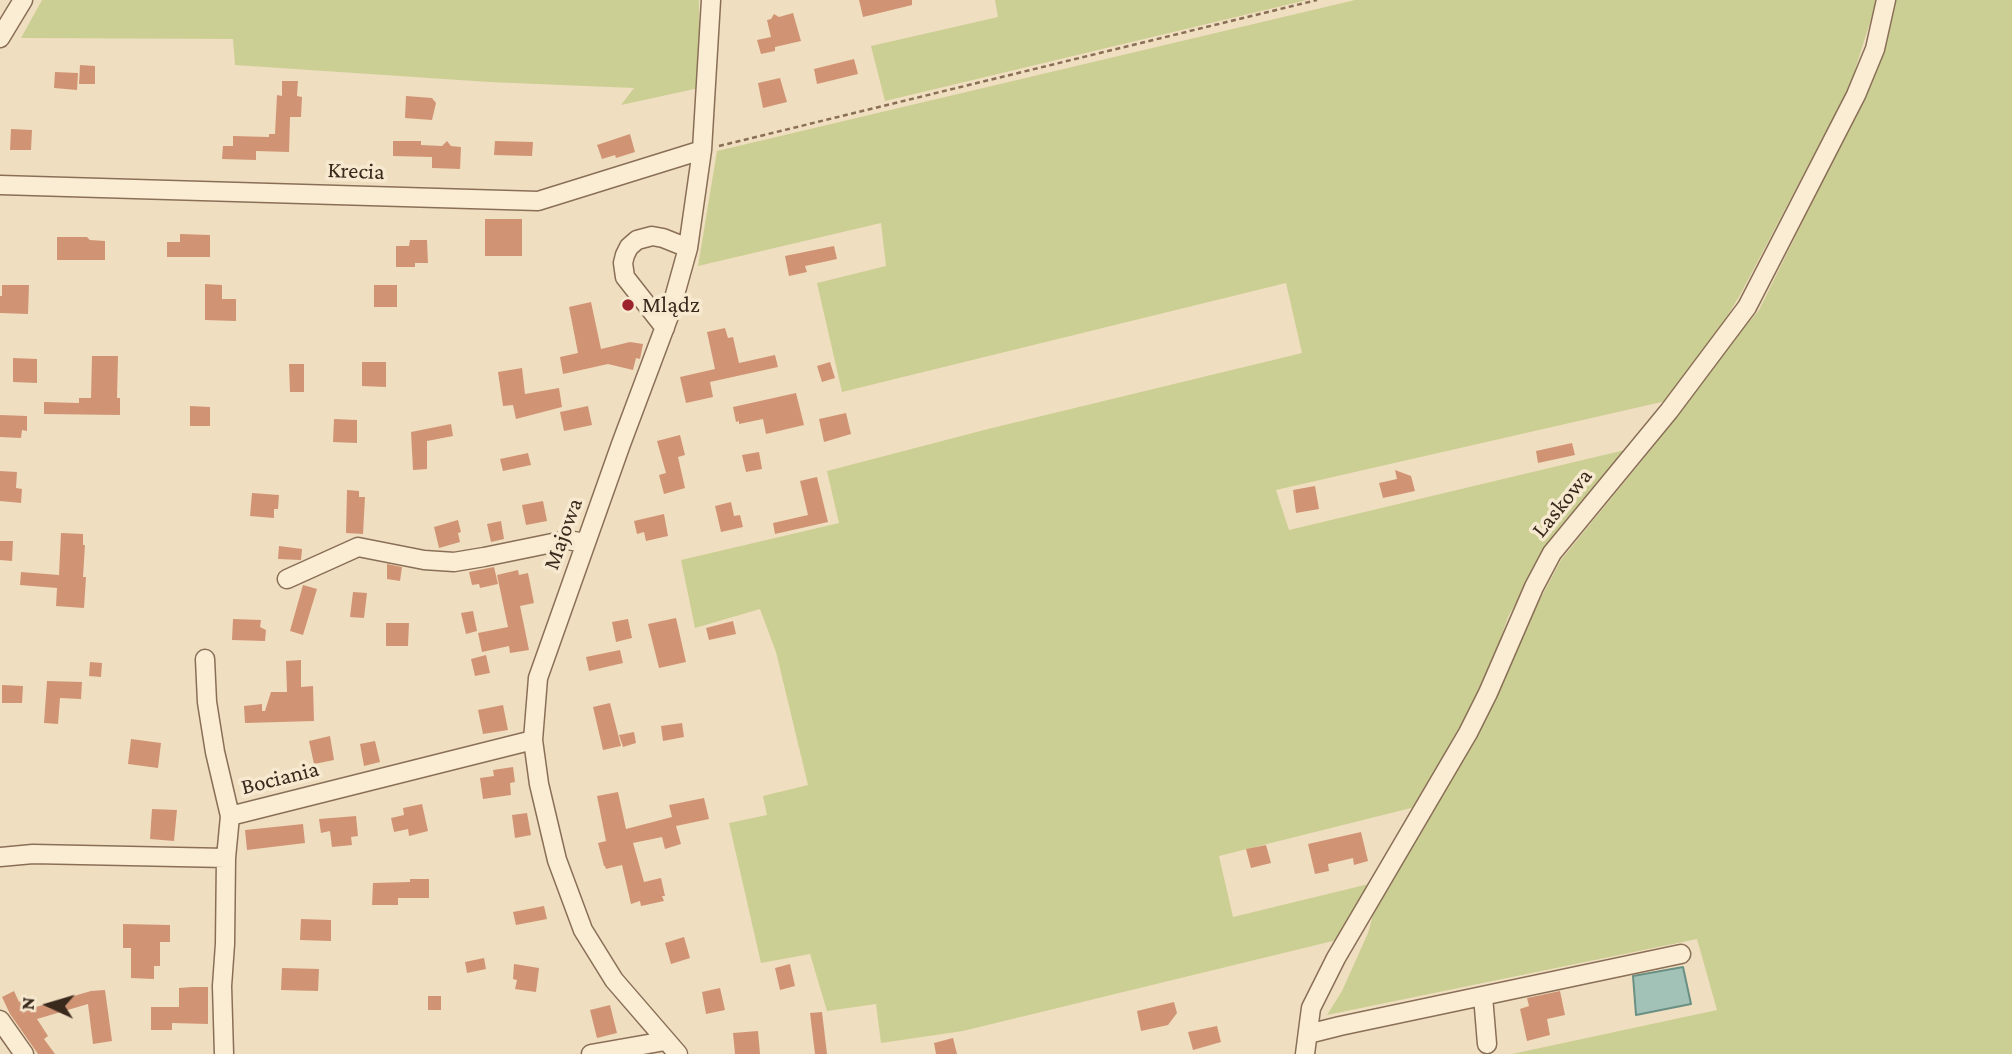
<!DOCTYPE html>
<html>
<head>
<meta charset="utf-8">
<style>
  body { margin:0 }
  #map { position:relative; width:2012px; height:1054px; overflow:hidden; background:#f0dec0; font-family:"Crimson Pro",serif }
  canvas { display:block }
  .north { position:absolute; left:14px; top:970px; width:70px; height:70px; -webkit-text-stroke:5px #f7e9d0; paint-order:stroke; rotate:274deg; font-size:19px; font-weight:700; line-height:28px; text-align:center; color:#39281c }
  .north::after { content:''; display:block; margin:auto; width:24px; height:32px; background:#39281c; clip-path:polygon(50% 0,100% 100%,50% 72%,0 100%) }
</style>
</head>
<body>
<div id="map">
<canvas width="2012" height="1054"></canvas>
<div class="north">N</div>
</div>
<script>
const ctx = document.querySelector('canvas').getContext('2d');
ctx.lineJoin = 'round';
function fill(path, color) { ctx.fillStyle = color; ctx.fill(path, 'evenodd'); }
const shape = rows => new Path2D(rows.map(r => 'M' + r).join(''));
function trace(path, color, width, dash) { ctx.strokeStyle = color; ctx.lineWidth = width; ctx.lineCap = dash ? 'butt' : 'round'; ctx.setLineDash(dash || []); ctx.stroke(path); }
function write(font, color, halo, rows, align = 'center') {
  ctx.font = font + ' "Crimson Pro",serif'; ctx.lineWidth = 7; ctx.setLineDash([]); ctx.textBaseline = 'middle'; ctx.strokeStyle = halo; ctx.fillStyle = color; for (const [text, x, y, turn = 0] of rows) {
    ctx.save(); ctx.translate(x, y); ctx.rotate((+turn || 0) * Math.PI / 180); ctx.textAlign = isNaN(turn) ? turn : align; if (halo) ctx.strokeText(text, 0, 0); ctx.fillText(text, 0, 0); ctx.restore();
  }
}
const green = shape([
  [42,0,699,0,699,88,621,105,634,88,489,82,235,65,233,39,21,38],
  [995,0,1307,0,885,101,871,46,998,17],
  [1355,0,1877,0,1850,86,1740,295,1712,341,1666,401,1276,490,1289,530,1629,449,1540,560,1508,617,1492,664,1419,806,1219,856,1233,917,1373,883,1337,940,963,1031,881,1043,876,1004,827,1011,810,954,761,963,729,823,767,815,763,796,808,785,776,652,760,609,695,628,681,560,839,523,827,471,988,429,1302,353,1286,283,842,392,817,283,886,266,881,223,698,266,717,151],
  [1895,0,2012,0,2012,1054,1512,1054,1717,1010,1697,939,1327,1015,1342,991,1368,933,1375,908,1561,560,1657,442,1735,338,1759,310,1865,95,1890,28]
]);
const water = shape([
  [1683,967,1691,1004,1636,1015,1633,976,1683,967]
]);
const building = shape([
  [859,0,912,0,912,5,863,17],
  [793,13,801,41,775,47,775,51,761,54,757,40,771,37,767,20,771,19,774,14,779,17],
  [854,59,858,74,817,84,814,69],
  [80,65,95,66,95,84,79,84],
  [55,72,78,73,77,90,54,88],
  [780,78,787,102,763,108,758,83],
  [282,81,298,81,297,96,302,97,301,117,290,117,289,152,256,151,256,160,222,159,223,146,233,146,233,136,269,137,269,134,275,134,277,95,282,96],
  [406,96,432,98,436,103,432,120,405,118],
  [11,129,32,130,31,150,10,150],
  [630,134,635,152,616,158,615,155,602,159,597,145],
  [393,141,421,141,421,145,442,146,447,141,451,146,461,147,460,169,432,168,432,157,393,156],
  [495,141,533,142,532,156,494,155],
  [485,219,522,219,522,256,485,256],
  [180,234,210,235,210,257,167,257,167,242,180,242],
  [57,237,87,237,90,240,105,241,105,260,57,260],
  [410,240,427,240,428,263,415,263,415,267,396,267,396,246,409,246],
  [834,246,837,259,805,266,807,272,789,276,785,256],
  [205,284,222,285,222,299,236,299,236,321,205,320],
  [2,285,29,285,28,314,0,313,0,296,2,296],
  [374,285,397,285,397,307,374,307],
  [591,302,601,349,630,342,643,344,640,359,636,358,633,370,608,364,563,374,560,357,578,353,569,307],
  [725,328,728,338,733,337,739,363,775,355,778,367,710,382,713,397,686,403,680,377,715,369,707,332],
  [92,356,118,356,117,398,120,398,120,415,44,414,44,402,79,403,79,398,91,398],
  [13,358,37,359,37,383,13,382],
  [362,362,386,362,386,387,362,386],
  [830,362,835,378,822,382,817,366],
  [289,364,304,364,304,392,290,392],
  [522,368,525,394,559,388,562,407,516,419,513,405,503,406,498,372],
  [796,393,804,425,766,434,763,419,739,424,739,421,736,422,733,407],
  [190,406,210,407,210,426,190,426],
  [588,406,592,425,564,431,560,412],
  [846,413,851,434,824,442,819,419],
  [0,415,27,416,27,431,22,430,21,438,0,437],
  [334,419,357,420,357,443,333,442],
  [451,424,453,436,427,441,427,469,413,470,411,432],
  [680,435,685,455,678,457,685,488,664,494,659,475,666,473,657,441],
  [1572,443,1575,455,1538,463,1536,451],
  [759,452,762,469,746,472,742,455],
  [528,453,531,465,503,471,500,459],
  [1395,470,1411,476,1415,491,1383,498,1379,483,1397,479],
  [0,471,17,472,16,488,22,489,21,503,0,501],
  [817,477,828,522,775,534,773,523,808,515,800,481],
  [1315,486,1319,509,1296,513,1293,490],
  [347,490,359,491,359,497,365,497,363,534,346,533],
  [252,493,279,495,278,509,274,509,274,518,250,516],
  [543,501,547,521,526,525,522,505],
  [731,502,734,516,740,515,743,527,721,532,715,506],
  [664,514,668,536,646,541,644,532,637,534,634,521],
  [458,520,461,532,458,533,460,542,439,548,434,527],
  [501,521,504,539,491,542,487,524],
  [61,533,83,534,83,545,85,545,83,577,86,577,84,608,56,606,57,588,20,585,21,572,59,575],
  [0,541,13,541,12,561,0,560],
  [279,546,302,549,301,560,278,559],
  [387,564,402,567,400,581,387,579],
  [494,567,498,584,480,588,479,584,472,585,469,572],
  [518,570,519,575,528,573,534,603,520,606,529,650,510,653,509,646,482,652,478,633,508,627,497,575],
  [303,585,317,589,303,635,290,631],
  [353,592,367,593,364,618,350,617],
  [473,611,477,631,466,634,461,613],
  [676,618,686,662,659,668,648,624],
  [233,619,261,620,260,627,266,630,265,641,232,640],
  [628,619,632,638,616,642,612,622],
  [733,621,736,634,709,640,706,628],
  [386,623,409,623,408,646,386,646],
  [620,650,623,663,589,671,586,657],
  [486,655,490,673,475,676,471,659],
  [301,660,301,687,313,686,314,721,245,723,244,706,262,704,262,711,265,711,271,692,287,692,286,661],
  [90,662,102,663,101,677,89,676],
  [47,681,82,682,81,699,60,698,58,724,44,723],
  [2,685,23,686,22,703,2,703],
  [610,703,621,746,603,750,593,707],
  [503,705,508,730,483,734,478,710],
  [682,723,684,737,663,741,661,726],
  [634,732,636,743,623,747,619,735],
  [330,736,334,760,314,764,309,741],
  [131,739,161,743,158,768,128,764],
  [375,741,380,762,364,766,360,744],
  [513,767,515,782,510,783,511,795,483,799,480,778,494,776,493,770],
  [618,792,626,829,672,817,669,805,704,798,709,819,676,826,681,844,665,849,662,837,633,843,644,882,661,878,665,896,662,896,664,901,641,906,640,901,631,904,622,865,606,869,605,866,604,866,598,843,606,841,597,796],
  [422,804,428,831,409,836,408,829,394,832,391,818,404,815,403,808],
  [152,809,177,810,174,841,150,839],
  [527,813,531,835,515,838,512,815],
  [356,816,358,836,351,837,352,845,332,847,330,831,321,833,319,819],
  [303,824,305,843,247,850,245,830],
  [1361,832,1368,861,1354,865,1353,858,1328,864,1329,871,1315,874,1308,844],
  [1266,845,1271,863,1251,868,1246,849],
  [410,879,429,879,429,898,398,898,398,905,372,905,373,883,410,882],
  [544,906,547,919,516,925,513,912],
  [301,919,331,920,331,941,300,940],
  [123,924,170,925,170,942,160,942,160,966,154,966,154,979,131,978,131,948,123,948],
  [684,937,690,958,671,964,665,943],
  [484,958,486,969,467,973,465,962],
  [514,964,539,968,536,992,515,989,517,980,513,979],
  [790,964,795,986,780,990,775,968],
  [282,968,319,969,318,991,281,990],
  [192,987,208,987,208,1024,172,1023,172,1030,151,1030,151,1007,179,1007,179,988],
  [720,988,725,1010,706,1014,702,992],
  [105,990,112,1041,93,1044,88,1004,37,1019,48,1036,44,1039,55,1054,38,1054,10,1014,2,997,14,991,19,1002,24,1000,29,1009,91,991],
  [1560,991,1565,1015,1547,1019,1550,1035,1527,1041,1520,1009,1529,1006,1527,998],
  [428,996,441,996,441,1010,428,1010],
  [1174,1002,1177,1013,1168,1025,1141,1031,1137,1011],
  [610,1005,617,1033,597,1038,590,1010],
  [822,1012,827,1054,815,1054,810,1013],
  [1217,1026,1221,1042,1193,1050,1188,1032],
  [758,1031,760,1054,735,1054,733,1033],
  [953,1038,957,1054,936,1054,934,1043]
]);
const path = shape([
  [719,146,1317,0]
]);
const minor = shape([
  [0,38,23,0],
  [0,185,538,201,702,150],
  [665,328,625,277,623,263,625,255,629,247,637,240,652,236,663,238,688,248],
  [287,579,358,547,424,560,454,562,484,557,567,540,586,543],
  [205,659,207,702,215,752,230,816],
  [0,857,33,854,226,858],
  [1483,996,1487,1044],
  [0,1020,24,1054],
  [1308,1034,1340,1026,1681,954],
  [224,1054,222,986,225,944,226,858,230,816,533,740],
  [591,1054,665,1041],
  [678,1054,614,980,583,930,557,860,539,784,533,740,538,678,621,444,669,316,688,248,702,150,711,0],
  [1305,1054,1311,1008,1336,958,1468,733,1488,693,1534,587,1552,553,1669,411,1747,307,1856,95,1875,49,1886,0]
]);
const markers = [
  [628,305,7,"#9c242d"]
];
const streetNames = [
  ["Krecia",356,171,2],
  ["Laskowa",1562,503,-51],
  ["Majowa",563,534,-70],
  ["Bociania",280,778,-14]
];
const poiNames = [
  ["Mlądz",642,305]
];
fill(green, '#cccf93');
fill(water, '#a3c2b7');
trace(water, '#6a9084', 2);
fill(building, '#d09474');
trace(minor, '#8a6f57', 21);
trace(path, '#8a6f57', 2.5, [5, 3.5]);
trace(minor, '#fbecd4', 18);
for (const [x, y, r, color] of markers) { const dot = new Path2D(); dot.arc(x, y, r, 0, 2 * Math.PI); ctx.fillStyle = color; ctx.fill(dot); trace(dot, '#f7e9d0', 2.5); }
write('23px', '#39281c', '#f7e9d0', streetNames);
write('23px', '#39281c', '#f7e9d0', poiNames, 'left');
</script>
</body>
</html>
